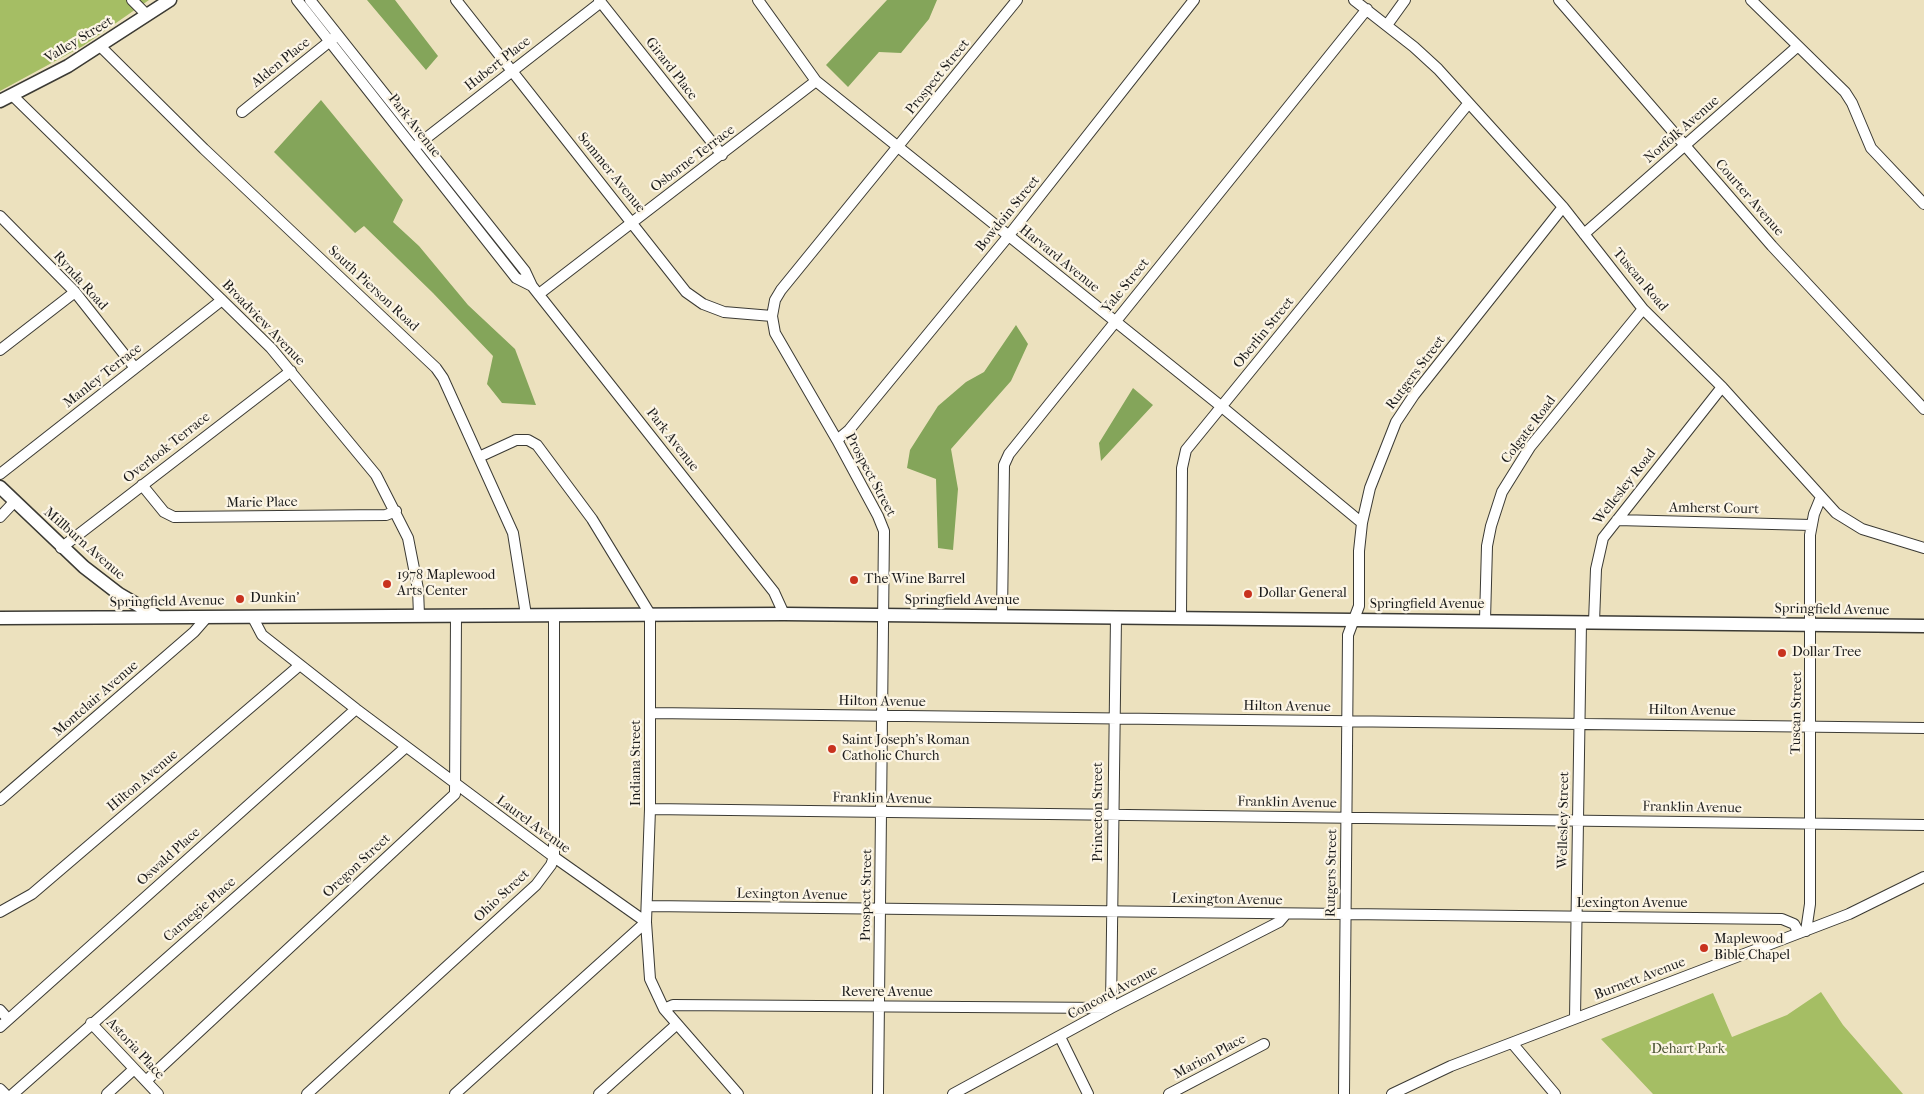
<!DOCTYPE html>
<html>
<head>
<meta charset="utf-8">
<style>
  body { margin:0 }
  canvas { display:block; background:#ece1be }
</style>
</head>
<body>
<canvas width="1924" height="1094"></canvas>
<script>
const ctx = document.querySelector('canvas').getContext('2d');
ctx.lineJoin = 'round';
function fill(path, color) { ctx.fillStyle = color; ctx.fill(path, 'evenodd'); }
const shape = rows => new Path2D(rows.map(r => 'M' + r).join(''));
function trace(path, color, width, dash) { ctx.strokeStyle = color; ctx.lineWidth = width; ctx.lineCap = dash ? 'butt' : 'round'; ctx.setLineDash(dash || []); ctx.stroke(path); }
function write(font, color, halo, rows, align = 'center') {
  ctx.font = font + ' "IM FELL French Canon",serif'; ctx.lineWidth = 4.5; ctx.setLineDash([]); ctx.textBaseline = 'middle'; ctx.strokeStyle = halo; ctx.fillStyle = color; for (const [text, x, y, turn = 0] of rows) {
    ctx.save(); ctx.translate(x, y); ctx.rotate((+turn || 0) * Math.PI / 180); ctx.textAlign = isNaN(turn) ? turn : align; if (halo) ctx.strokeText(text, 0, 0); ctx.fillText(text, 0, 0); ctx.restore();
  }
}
const green = shape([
  [0,0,149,0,83,46,0,91],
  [1821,992,1843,1025,1903,1094,1653,1094,1601,1039,1713,993,1732,1037,1787,1015]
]);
const forest = shape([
  [367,0,395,0,438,56,426,70],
  [887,0,937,0,929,19,901,53,879,52,848,87,826,65],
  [321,100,403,200,393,222,419,246,468,305,515,349,536,405,502,403,487,384,493,356,433,293,364,226,355,233,274,152],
  [1016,325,1028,344,1011,381,951,449,958,489,953,550,938,548,936,479,907,468,910,450,938,406,966,382,984,372],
  [1133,388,1153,405,1101,461,1099,443]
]);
const minor = shape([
  [132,0,147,15],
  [297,0,516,278,532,286],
  [310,0,525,271,532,286,774,592,784,614],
  [456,0,686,292,703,304,724,312,772,316],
  [599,0,722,155],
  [758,0,816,81,1222,407,1362,523],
  [1354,0,1414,47,1438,69,1563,207,1643,309,1722,387,1836,513,1862,529,1924,548],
  [1559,0,1772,246,1924,409],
  [1751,0,1845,92,1852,103,1871,148,1924,204],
  [1387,25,1405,0],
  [100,46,204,149,436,368,443,378,513,533,526,615],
  [13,96,271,348,376,475,408,538,418,589,419,615],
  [242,112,335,37],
  [416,146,601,2],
  [0,216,75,292,135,368],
  [1584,234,1798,46],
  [539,294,816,81],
  [0,350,75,292],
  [837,440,849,430,1006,239,1194,0],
  [479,457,516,440,528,440,537,445,592,519,650,614,650,809,646,922,650,979,664,1009,738,1094],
  [0,474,222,300],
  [142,485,164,512,174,517,386,515,396,511],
  [0,517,15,501],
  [1617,520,1811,525],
  [61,548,291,371],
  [1002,615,1004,465,1009,454,1367,9],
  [252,616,262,635,356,709,554,857,646,922],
  [1181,617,1182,468,1186,450,1468,104],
  [1485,620,1487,546,1491,526,1502,492,1530,447,1643,309],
  [1594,622,1596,569,1603,538,1722,387],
  [651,713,1924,728],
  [0,800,194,632,208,616],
  [650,809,1924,825],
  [648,906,1782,919,1794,924,1799,933],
  [0,912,32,894,300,665],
  [1806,931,1810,904,1810,535,1814,514,1821,497],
  [664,1009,673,1005,1111,1008,1116,617],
  [0,1010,8,1019],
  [1575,1018,1581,622],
  [91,1023,158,1094],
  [0,1027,356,709],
  [1060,1037,1088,1094],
  [1512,1043,1555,1094],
  [147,1080,455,794,456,616],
  [0,1089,5,1094],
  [13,1094,406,747],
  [107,1094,133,1070],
  [307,1094,536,885,551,865,554,857,554,615],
  [455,1094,646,922],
  [599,1094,676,1025],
  [878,1094,884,531,878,516,837,440,775,333,772,316,775,300,781,290,1017,0],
  [953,1094,1111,1008,1279,922,1285,915],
  [1169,1094,1264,1044],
  [1344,1094,1348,635,1359,606,1359,551,1362,523,1370,488,1396,422,1414,395,1563,207],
  [1392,1094,1451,1066,1849,914,1924,877]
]);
const major = shape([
  [0,101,68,66,170,0],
  [0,487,84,567,119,594,155,615],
  [0,618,784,614,1924,626]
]);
const markers = [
  [854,580,5,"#c8321e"],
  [387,584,5,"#c8321e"],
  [1248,594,5,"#c8321e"],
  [240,599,5,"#c8321e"],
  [1782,653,5,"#c8321e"],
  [832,749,5,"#c8321e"],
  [1704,948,5,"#c8321e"]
];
const streetNames = [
  ["Valley Street",79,40,-31],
  ["Alden Place",281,63,-39],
  ["Hubert Place",498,64,-38],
  ["Girard Place",671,69,52],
  ["Prospect Street",938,77,-51],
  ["Park Avenue",414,126,52],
  ["Norfolk Avenue",1682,130,-41],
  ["Osborne Terrace",693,159,-37],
  ["Sommer Avenue",611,173,51],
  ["Courter Avenue",1749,198,49],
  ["Bowdoin Street",1008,214,-51],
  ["Harvard Avenue",1059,259,39],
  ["Tuscan Road",1640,280,50],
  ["Rynda Road",80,281,48],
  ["Yale Street",1126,286,-51],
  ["South Pierson Road",373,289,43],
  ["Broadview Avenue",263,323,46],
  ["Oberlin Street",1264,333,-51],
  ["Rutgers Street",1416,373,-53],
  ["Manley Terrace",103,376,-38],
  ["Colgate Road",1529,430,-53],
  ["Park Avenue",672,440,52],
  ["Overlook Terrace",167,448,-38],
  ["Prospect Street",870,475,62],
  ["Wellesley Road",1625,487,-52],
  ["Marie Place",262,503,-1],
  ["Amherst Court",1714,509,1],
  ["Millburn Avenue",84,544,41],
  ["Springfield Avenue",962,601],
  ["Springfield Avenue",167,602,-1],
  ["Springfield Avenue",1427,605],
  ["Springfield Avenue",1832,610,1],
  ["Montclair Avenue",96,699,-41],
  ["Hilton Avenue",882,702,1],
  ["Hilton Avenue",1287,707,1],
  ["Hilton Avenue",1692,711,1],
  ["Tuscan Street",1797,713,-89],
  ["Indiana Street",637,763,-90],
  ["Hilton Avenue",143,781,-40],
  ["Franklin Avenue",882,799,1],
  ["Franklin Avenue",1287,803,1],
  ["Franklin Avenue",1692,808,1],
  ["Princeton Street",1099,812,-90],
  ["Wellesley Street",1564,820,-89],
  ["Laurel Avenue",533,825,36],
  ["Oswald Place",169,857,-42],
  ["Oregon Street",357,866,-43],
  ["Rutgers Street",1332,873,-89],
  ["Lexington Avenue",792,895,1],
  ["Prospect Street",867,895,-89],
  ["Ohio Street",502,896,-43],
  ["Lexington Avenue",1227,900,1],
  ["Lexington Avenue",1632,904],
  ["Carnegie Place",200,910,-41],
  ["Burnett Avenue",1640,979,-21],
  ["Revere Avenue",887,993],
  ["Concord Avenue",1113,993,-28],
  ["Astoria Place",135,1049,47],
  ["Marion Place",1210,1057,-28]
];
const poiNames = [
  ["1978 Maplewood",397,576],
  ["Arts Center",397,592],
  ["The Wine Barrel",864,580],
  ["Dollar General",1258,594],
  ["Dunkin'",250,599],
  ["Dollar Tree",1792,653],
  ["Saint Joseph's Roman",842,741],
  ["Catholic Church",842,757],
  ["Maplewood",1714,940],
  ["Bible Chapel",1714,956]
];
const parkNames = [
  ["Dehart Park",1688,1050]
];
fill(green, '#a5be64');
fill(forest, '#84a55a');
trace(minor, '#3b3a34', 12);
trace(major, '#3b3a34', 15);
trace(minor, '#fff', 10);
trace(major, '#fff', 12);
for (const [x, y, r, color] of markers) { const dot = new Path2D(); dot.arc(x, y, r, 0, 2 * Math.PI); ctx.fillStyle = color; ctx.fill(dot); trace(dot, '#fcf5e5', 2); }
write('14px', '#1c1c1c', '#fcf5e5', streetNames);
write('14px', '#1c1c1c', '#fcf5e5', poiNames, 'left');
write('14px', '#4c5535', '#fcf5e5', parkNames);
</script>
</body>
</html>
